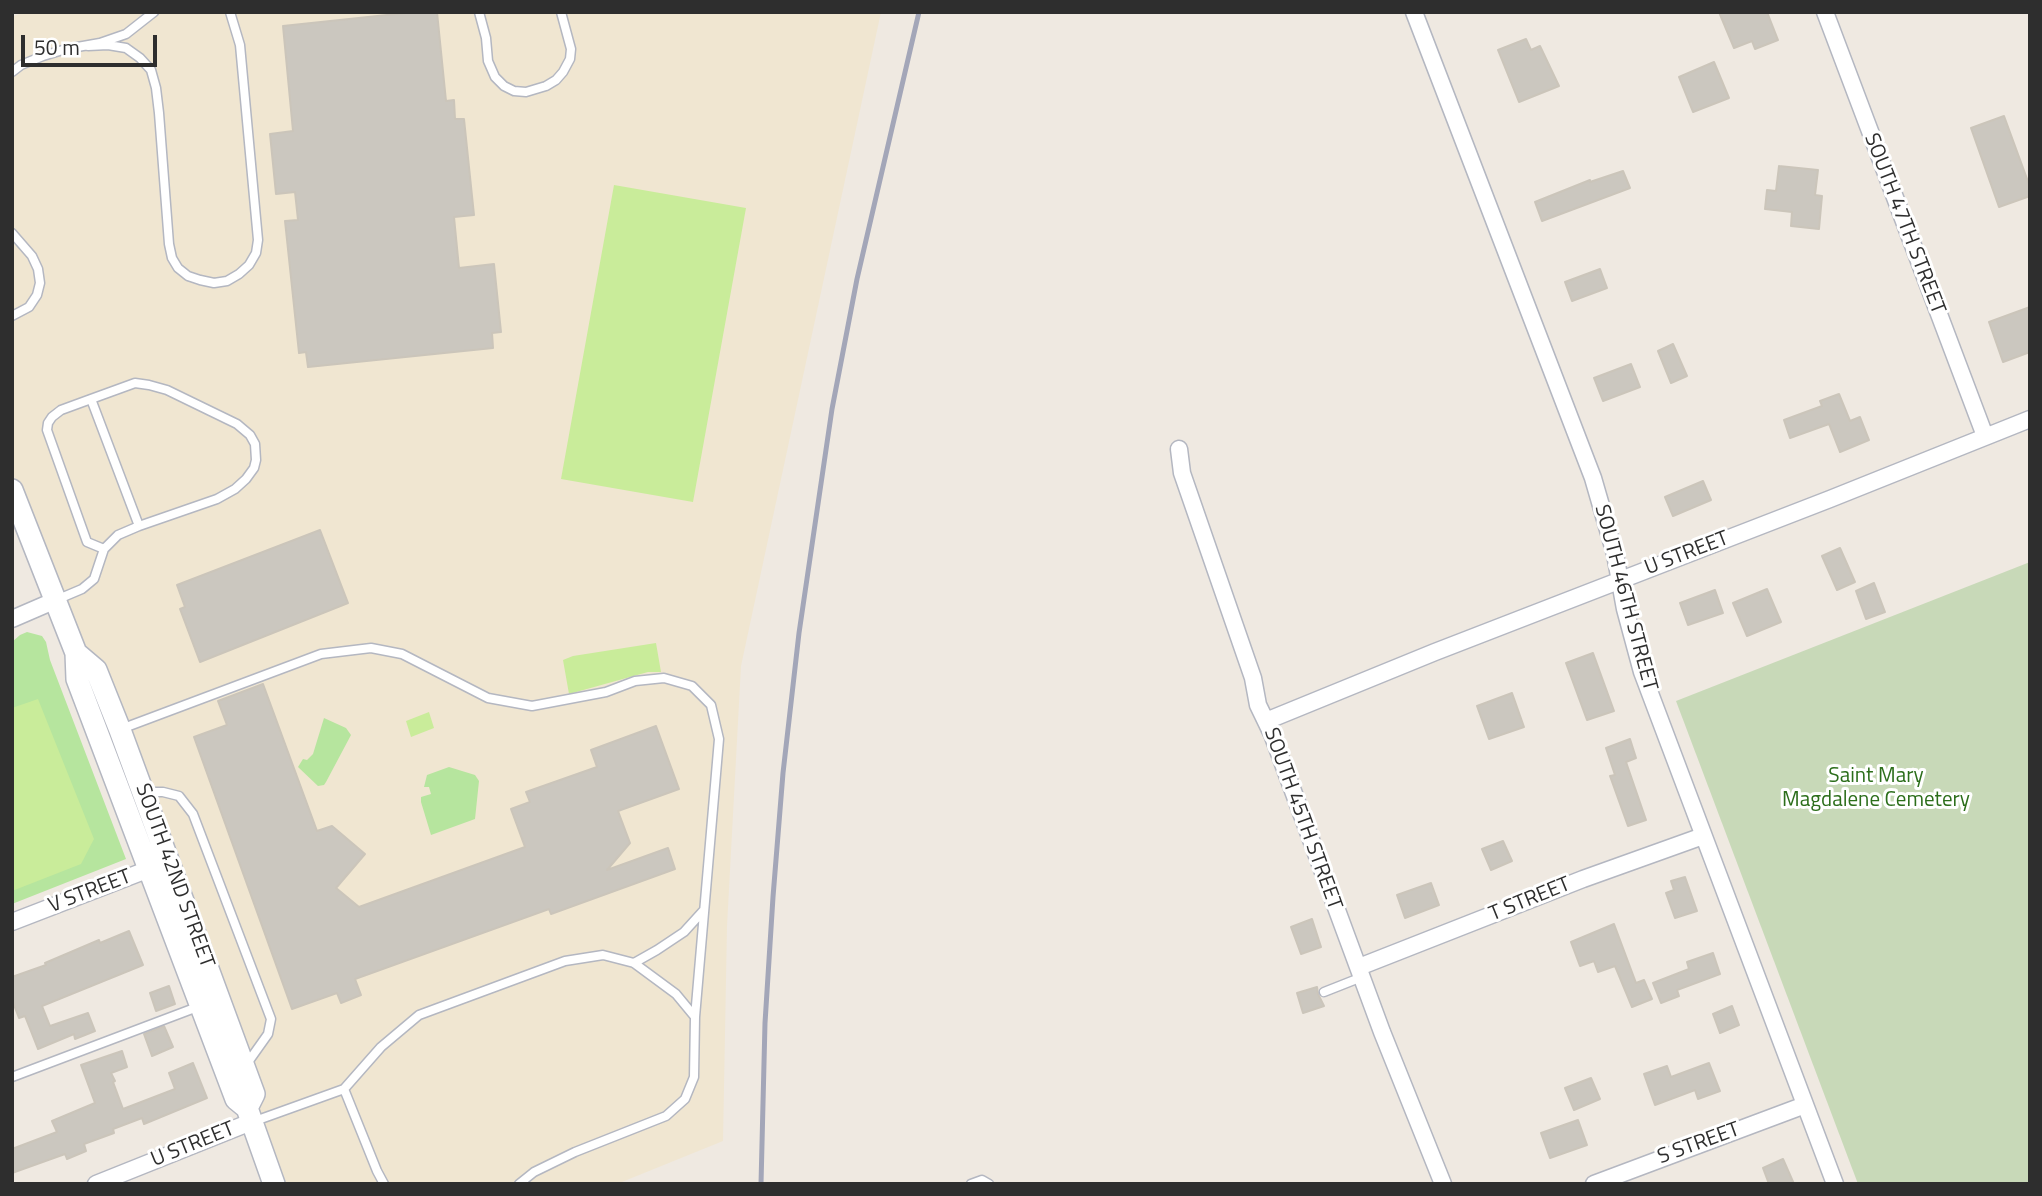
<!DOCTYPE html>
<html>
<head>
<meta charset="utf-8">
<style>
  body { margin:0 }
  #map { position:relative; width:2042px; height:1196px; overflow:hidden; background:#efe9e1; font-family:"Titillium Web",sans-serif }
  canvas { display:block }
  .frame { position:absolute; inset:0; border:14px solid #2e2e2e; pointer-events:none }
  .scale { position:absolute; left:21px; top:35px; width:136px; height:32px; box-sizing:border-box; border:4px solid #2e2e2e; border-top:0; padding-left:9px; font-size:21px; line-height:24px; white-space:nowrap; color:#2e2e2e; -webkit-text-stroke:5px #fff; paint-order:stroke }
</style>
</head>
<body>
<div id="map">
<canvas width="2042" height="1196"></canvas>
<div class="frame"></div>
<div class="scale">50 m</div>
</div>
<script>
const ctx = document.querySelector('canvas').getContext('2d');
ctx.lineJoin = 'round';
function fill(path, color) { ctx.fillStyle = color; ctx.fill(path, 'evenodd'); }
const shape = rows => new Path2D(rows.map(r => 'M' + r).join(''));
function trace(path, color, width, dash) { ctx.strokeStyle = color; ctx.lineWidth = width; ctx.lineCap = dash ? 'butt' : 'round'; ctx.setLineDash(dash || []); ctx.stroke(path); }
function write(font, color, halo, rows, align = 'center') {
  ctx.font = font + ' "Titillium Web",sans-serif'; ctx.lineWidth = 6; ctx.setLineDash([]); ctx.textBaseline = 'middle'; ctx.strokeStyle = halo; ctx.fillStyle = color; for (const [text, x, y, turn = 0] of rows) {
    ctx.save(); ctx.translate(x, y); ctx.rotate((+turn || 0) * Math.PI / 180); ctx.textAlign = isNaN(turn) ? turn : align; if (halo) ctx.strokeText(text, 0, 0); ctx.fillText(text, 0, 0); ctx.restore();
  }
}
const education = shape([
  [24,12,881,12,741,666,727,926,723,1141,617,1184,284,1184,12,471,12,17]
]);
const green = shape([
  [27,632,42,636,46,642,50,660,126,859,12,904,12,642,20,635],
  [324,718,346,728,351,735,326,782,324,785,318,786,298,767,303,759,307,760,313,754],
  [449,767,475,775,479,781,475,819,431,835,421,802,421,797,431,794,429,787,424,787,427,775]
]);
const cemetery = shape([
  [2030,562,2030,1184,1858,1184,1676,701]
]);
const pitch = shape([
  [614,185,746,208,693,502,561,479],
  [656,643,661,672,648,672,569,694,563,660,573,656],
  [38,699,94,839,81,864,12,891,12,708],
  [429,712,434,728,411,737,406,721]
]);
const building = shape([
  [415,12,437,12,446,101,454,100,455,119,464,119,474,215,454,217,459,268,494,264,501,332,492,333,493,348,308,367,306,352,299,353,285,221,298,220,295,192,276,194,270,134,293,131,283,26,415,12],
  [1719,12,1767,12,1778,40,1755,49,1752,41,1734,48,1719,12],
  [1526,39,1531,50,1540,46,1559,86,1519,102,1498,50,1526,39],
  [1714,62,1729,98,1693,112,1679,77,1714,62],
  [2004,116,2030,187,2030,196,1999,207,1971,128,2004,116],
  [1779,166,1818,170,1815,195,1822,196,1819,229,1791,226,1792,212,1765,209,1767,190,1776,191,1779,166],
  [1623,171,1630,188,1542,221,1535,202,1590,180,1590,182,1623,171],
  [1600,269,1607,288,1572,301,1565,282,1600,269],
  [2030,307,2030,352,2003,362,1989,322,2030,307],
  [1673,344,1687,376,1671,383,1658,351,1673,344],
  [1631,364,1640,387,1603,401,1594,378,1631,364],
  [1839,394,1850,421,1860,417,1869,440,1840,452,1829,424,1790,438,1784,420,1822,406,1820,401,1839,394],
  [1703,481,1711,500,1673,516,1665,497,1703,481],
  [320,530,348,603,200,662,180,609,185,607,177,585,320,530],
  [1840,548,1855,582,1837,590,1822,556,1840,548],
  [1874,583,1885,612,1866,619,1856,591,1874,583],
  [1767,589,1781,622,1747,636,1733,603,1767,589],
  [1715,590,1723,613,1688,625,1680,603,1715,590],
  [1593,653,1614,711,1587,720,1566,663,1593,653],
  [263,684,317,831,332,826,365,854,336,888,359,907,525,847,511,809,530,802,526,792,597,767,591,750,656,726,679,789,618,811,630,843,607,870,668,848,675,869,551,914,549,909,355,979,361,995,341,1003,337,993,292,1009,194,737,227,725,218,701,263,684],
  [1512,693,1524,727,1489,739,1477,706,1512,693],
  [1630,739,1636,758,1626,762,1646,820,1628,826,1610,776,1615,775,1606,748,1630,739],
  [1503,841,1512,861,1491,870,1482,849,1503,841],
  [1685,877,1697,911,1675,918,1666,893,1674,890,1671,881,1685,877],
  [1431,883,1439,905,1405,918,1397,895,1431,883],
  [1312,919,1321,947,1301,954,1291,927,1312,919],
  [1614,924,1636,983,1644,980,1652,999,1632,1007,1615,966,1598,972,1594,961,1580,966,1571,942,1614,924],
  [129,931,143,965,42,1006,50,1026,88,1013,95,1031,75,1039,74,1034,38,1049,25,1016,19,1018,12,1000,12,977,46,965,45,963,99,940,100,943,129,931],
  [1713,953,1720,974,1677,990,1679,996,1661,1003,1653,983,1689,969,1687,962,1713,953],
  [169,986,175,1004,156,1011,150,993,169,986],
  [1317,987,1318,994,1324,1006,1303,1013,1297,993,1317,987],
  [1732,1006,1739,1025,1720,1033,1713,1014,1732,1006],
  [164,1026,173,1047,152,1056,144,1034,164,1026],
  [122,1051,127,1067,111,1073,115,1081,113,1082,123,1109,175,1089,169,1073,193,1063,207,1098,144,1124,142,1118,113,1129,114,1133,84,1144,86,1151,67,1159,65,1154,12,1173,12,1149,57,1132,52,1121,95,1103,81,1065,122,1051],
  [1709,1063,1720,1091,1698,1099,1695,1090,1655,1105,1644,1074,1667,1066,1671,1077,1709,1063],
  [1591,1078,1600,1099,1574,1110,1565,1088,1591,1078],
  [1578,1120,1587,1145,1550,1158,1541,1133,1578,1120],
  [1783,1159,1794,1184,1769,1184,1763,1168,1783,1159]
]);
const lane = shape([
  [479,12,486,38,488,61,495,77,504,86,514,91,526,92,546,86,556,80,563,72,570,59,571,49,561,12],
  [88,46,108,45,126,48,140,58,151,70,156,88,159,113,169,244,172,258,178,268,188,276,200,280,214,283,227,281,239,274,249,265,256,253,258,240,240,45,230,12],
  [12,72,21,65,43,56,66,49,100,43,126,34,154,12],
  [12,233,32,256,38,269,40,283,37,295,29,307,12,316],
  [91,399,61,410,52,417,48,423,47,430,87,542,104,549],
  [56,600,82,589,94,579,104,549,118,535,139,526,217,499,235,489,246,479,254,468,256,460,255,444,250,435,237,424,167,390,149,385,135,383,91,399,139,526],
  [121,729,321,654,371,648,402,654,488,698,532,706,606,692,635,681,664,678,692,686,711,705,719,739,695,1017],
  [145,792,163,792,179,796,193,814,271,1019,268,1034,246,1065],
  [634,963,657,950,684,932,704,910],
  [1324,992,1362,977],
  [12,1077,200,1006],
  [344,1089,377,1171,384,1184],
  [255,1121,344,1089,381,1047,419,1015,565,961,603,955,634,963,676,994,695,1017,694,1077,685,1099,666,1116,575,1152,534,1172,519,1184],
  [971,1184,982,1180,989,1184]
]);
const street = shape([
  [1414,12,1593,478,1615,554,1625,609,1642,672,1835,1184],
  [1825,12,1985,436],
  [1179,449,1182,473,1253,678,1258,705,1272,734,1382,1032,1443,1184],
  [12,619,56,600],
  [1266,721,1435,652,1830,499,2030,419],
  [12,922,157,866],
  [1359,967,1583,879,1703,836],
  [96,1184,251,1122],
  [1594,1184,1805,1105]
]);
const secondary = shape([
  [12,490,76,653,77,679,236,1099,247,1108,274,1184],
  [76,653,96,670,120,730,254,1094,247,1108]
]);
const rail = shape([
  [761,1184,765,1023,773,897,783,773,799,633,832,409,857,279,919,12]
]);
const streetNames = [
  ["SOUTH 47TH STREET",1904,224,69],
  ["U STREET",1687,554,-21],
  ["SOUTH 46TH STREET",1625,598,75],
  ["SOUTH 45TH STREET",1302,819,70],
  ["SOUTH 42ND STREET",174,876,70],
  ["V STREET",90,892,-21],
  ["T STREET",1530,900,-22],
  ["S STREET",1699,1144,-20],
  ["U STREET",193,1145,-22]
];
const parkNames = [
  ["Saint Mary",1876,777],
  ["Magdalene Cemetery",1876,801]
];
fill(education, '#f0e6d1');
fill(green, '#b6e59e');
fill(cemetery, '#c8d9b8');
fill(pitch, '#c9ec9a');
fill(building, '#cbc7bf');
trace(building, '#cbc5ba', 2);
trace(lane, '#b4b7c1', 11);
trace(street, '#b4b7c1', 19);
trace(secondary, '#b4b7c1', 24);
trace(lane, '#fff', 8);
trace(street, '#fff', 16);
trace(secondary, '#fff', 21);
trace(rail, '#a3a6b8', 5);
write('21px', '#2e2e2e', '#fff', streetNames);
write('21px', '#2c6e1b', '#fff', parkNames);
</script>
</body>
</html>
